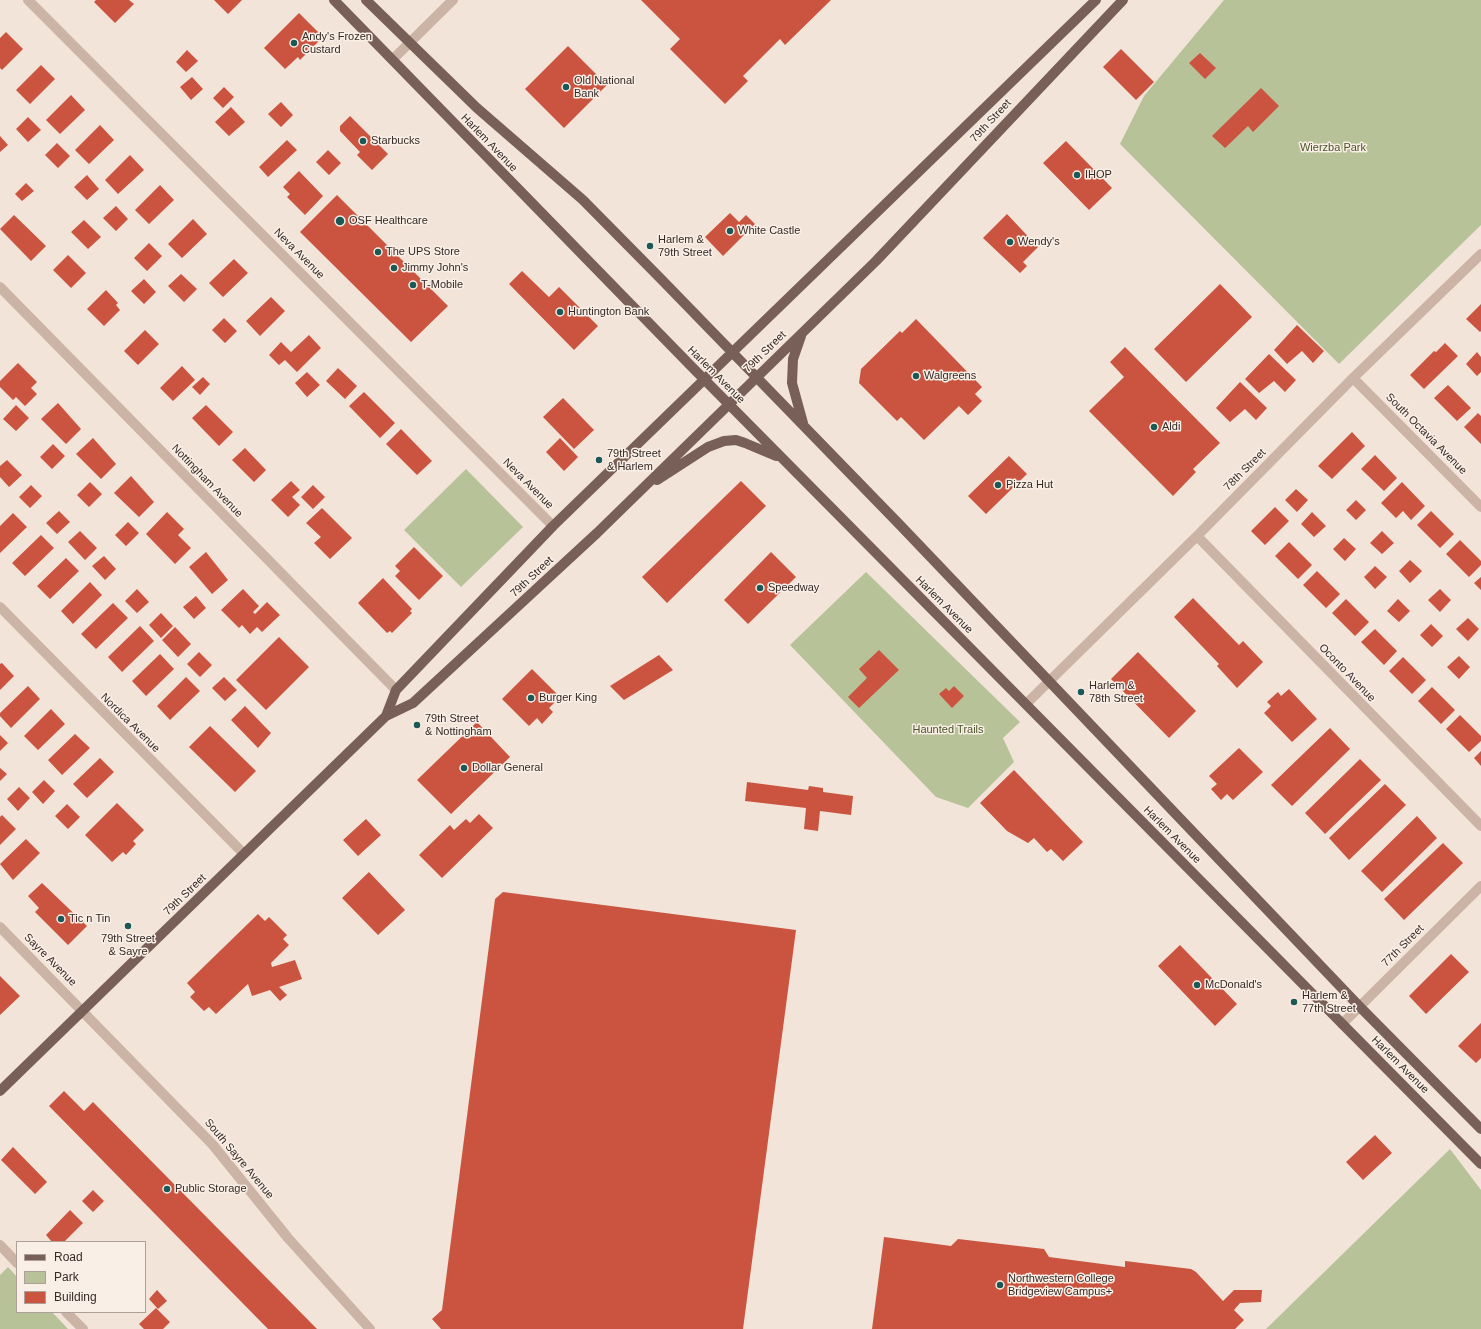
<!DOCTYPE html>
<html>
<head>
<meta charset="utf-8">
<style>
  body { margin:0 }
  #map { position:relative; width:1481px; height:1329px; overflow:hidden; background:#f2e4d9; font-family:Arial,sans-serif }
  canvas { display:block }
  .legend { position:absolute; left:16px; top:1241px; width:130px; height:72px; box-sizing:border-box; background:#faefe6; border:1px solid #aca099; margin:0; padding:5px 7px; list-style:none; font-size:12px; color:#362a26 }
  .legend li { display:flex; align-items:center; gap:8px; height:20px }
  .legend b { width:20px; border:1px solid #aca099 }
</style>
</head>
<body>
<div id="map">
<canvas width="1481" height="1329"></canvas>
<ul class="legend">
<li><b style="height:5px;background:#785f57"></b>Road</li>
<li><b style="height:11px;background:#b8c299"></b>Park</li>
<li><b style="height:11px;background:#ca543f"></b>Building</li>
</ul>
</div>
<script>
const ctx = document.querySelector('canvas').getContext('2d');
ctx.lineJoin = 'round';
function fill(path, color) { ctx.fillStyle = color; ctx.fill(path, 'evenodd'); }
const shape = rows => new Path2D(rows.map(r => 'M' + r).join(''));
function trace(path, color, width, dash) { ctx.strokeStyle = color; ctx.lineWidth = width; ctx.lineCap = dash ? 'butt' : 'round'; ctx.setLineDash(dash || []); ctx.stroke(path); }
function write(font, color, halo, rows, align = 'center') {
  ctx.font = font + ' Arial,sans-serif'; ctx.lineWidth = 3; ctx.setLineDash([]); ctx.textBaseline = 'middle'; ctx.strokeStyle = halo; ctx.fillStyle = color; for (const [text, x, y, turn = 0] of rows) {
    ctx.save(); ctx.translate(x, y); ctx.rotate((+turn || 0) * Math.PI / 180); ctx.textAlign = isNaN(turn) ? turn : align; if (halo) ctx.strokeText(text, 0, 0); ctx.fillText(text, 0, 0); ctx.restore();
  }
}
const green = shape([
  [1224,0,1481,0,1481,225,1339,364,1120,144,1144,96],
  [466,469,523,527,461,587,404,530],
  [866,572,1020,722,1003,738,1014,762,968,808,936,797,790,645],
  [1450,1149,1481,1190,1481,1329,1266,1329],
  [8,1267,17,1277,17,1312,52,1312,68,1329,0,1329,0,1275]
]);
const building = shape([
  [96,0,129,0,134,4,115,23,94,2],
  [214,0,242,0,228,14],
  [641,0,831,0,785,45,780,39,743,76,748,81,725,104,670,49,680,39],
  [299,13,323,37,300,60,298,57,285,69,264,48],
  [6,32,23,49,2,70,0,68,0,38],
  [568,46,607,85,564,128,525,89],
  [1121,49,1154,82,1136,100,1103,67],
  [187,50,198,61,186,72,176,62],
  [1200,53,1216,68,1205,79,1189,63],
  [41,65,55,79,30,104,16,90],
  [192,77,203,89,191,100,180,87],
  [224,87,234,97,223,108,213,98],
  [1261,88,1279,106,1253,132,1248,126,1225,148,1212,136],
  [71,95,85,110,60,134,46,120],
  [281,102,293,115,281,127,268,114],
  [231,107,245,122,229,136,215,122],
  [350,116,388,154,372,170,357,155,360,152,340,131,340,126],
  [28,117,41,130,28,142,16,129],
  [100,125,114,140,89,164,75,150],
  [0,136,8,145,0,152],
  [287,140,297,150,268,177,259,167],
  [1066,141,1112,188,1089,210,1043,163],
  [57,143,70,156,58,168,45,155],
  [328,150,341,163,329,175,316,162],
  [130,155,144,170,118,194,105,180],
  [299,171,323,196,305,215,287,197,290,194,283,187],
  [87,175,99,189,87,200,74,187],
  [26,183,34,191,22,201,15,194],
  [160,185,174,200,149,224,135,210],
  [337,195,448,306,411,342,300,232],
  [116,206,128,219,116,231,103,218],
  [730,213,739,222,746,215,755,224,723,256,705,237],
  [1007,214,1038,247,1023,262,1027,266,1020,273,983,238],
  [14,215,46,246,31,261,0,229],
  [193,219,207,234,182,258,168,244],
  [84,220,101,237,88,249,71,232],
  [149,243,162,256,147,271,134,258],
  [68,255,86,273,71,288,53,270],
  [234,259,248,273,223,297,209,283],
  [522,271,549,297,559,287,598,326,574,350,509,284],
  [181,274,197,289,184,302,168,286],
  [144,279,156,292,144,304,131,291],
  [1220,284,1252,317,1186,382,1154,349],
  [106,290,118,303,116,305,120,310,104,326,87,309],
  [271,297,285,311,260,336,246,321],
  [1481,304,1481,331,1480,332,1466,319],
  [224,318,237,331,225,343,212,330],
  [916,319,982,387,975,394,982,401,968,415,959,406,924,440,901,417,897,421,859,383,861,369,900,331,902,333],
  [1297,325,1324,351,1313,363,1302,351,1287,364,1274,350],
  [145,330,159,344,138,365,124,351],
  [309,335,321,348,297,372,285,360,279,365,269,355,281,342,291,352],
  [1445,343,1458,356,1424,389,1410,375,1434,351,1436,352],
  [1125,347,1220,443,1193,469,1196,472,1173,496,1089,411,1124,377,1110,362],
  [1477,352,1481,357,1481,372,1477,376,1466,364],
  [1269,354,1296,380,1285,392,1274,381,1259,393,1245,379],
  [18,363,37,382,31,388,37,394,25,406,16,397,13,400,0,387,0,381],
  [182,366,195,380,173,401,160,388],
  [338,368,357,386,345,399,326,381],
  [307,372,320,385,307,397,295,383],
  [203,377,210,384,200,395,192,387],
  [1240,382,1267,408,1256,420,1245,409,1230,422,1216,408],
  [1448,385,1471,408,1457,421,1434,398],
  [364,392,395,423,380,438,349,406],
  [563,398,594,430,574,449,543,417],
  [58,403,81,429,66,444,41,419],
  [16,405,29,418,16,431,3,419],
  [206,405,233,432,219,446,192,418],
  [1478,413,1481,416,1481,444,1464,427],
  [401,429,432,461,417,475,386,444],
  [1352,432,1365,446,1332,479,1318,466],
  [93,438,116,464,101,479,76,454],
  [560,438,578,457,564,471,546,452],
  [53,444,65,456,52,469,40,457],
  [245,448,266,470,254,482,232,460],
  [1375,455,1397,478,1384,491,1361,469],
  [1009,456,1027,474,986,514,968,496],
  [7,460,22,475,9,487,0,477,0,466],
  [131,476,154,502,139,517,114,493],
  [291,481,300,490,292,497,300,505,288,517,271,500],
  [741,481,766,506,667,603,642,577],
  [90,482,102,494,89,507,77,495],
  [1402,482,1425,506,1411,520,1403,511,1396,518,1381,503],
  [31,485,42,496,30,508,19,497],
  [313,485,325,497,313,509,301,497],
  [1296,489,1308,500,1297,512,1285,500],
  [1356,500,1366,510,1356,520,1346,510],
  [1275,507,1289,521,1265,545,1251,531],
  [322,508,352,538,330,559,314,543,321,537,306,523],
  [59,511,70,522,57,534,46,523],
  [1431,511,1454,534,1440,548,1417,525],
  [167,512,184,529,178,535,191,548,175,564,146,534],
  [1312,512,1326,526,1314,537,1301,524],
  [13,513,27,527,0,553,0,526],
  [128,522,139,533,126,546,115,535],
  [80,531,97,548,85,560,68,542],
  [1382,531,1394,543,1382,554,1370,543],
  [41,535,54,548,25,576,12,563],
  [1344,538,1356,549,1345,561,1333,549],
  [1460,540,1481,561,1481,565,1469,577,1446,554],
  [1289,542,1312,565,1298,579,1275,556],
  [414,547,443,576,419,600,395,576,400,571,395,566],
  [206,552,228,580,212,594,189,567],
  [771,552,796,577,748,624,724,600],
  [104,556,116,569,105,580,92,566],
  [66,558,79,571,50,599,37,586],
  [1410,560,1422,571,1410,583,1399,571],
  [1375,566,1387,577,1375,589,1364,577],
  [1317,571,1340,594,1326,608,1303,585],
  [1481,577,1481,590,1474,583],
  [383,578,412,609,410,611,412,613,392,633,390,631,387,633,358,603],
  [90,582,102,595,73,624,61,611],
  [137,589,149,602,137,613,125,601],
  [243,589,259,606,253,612,255,614,267,602,280,615,262,632,257,627,250,634,242,625,239,628,221,610],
  [1440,589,1451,600,1440,612,1428,600],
  [196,596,206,608,194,619,183,607],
  [1193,598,1239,645,1243,641,1263,662,1237,688,1217,666,1219,664,1174,617],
  [1346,599,1369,622,1355,636,1332,613],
  [1398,599,1410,611,1399,622,1387,611],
  [113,603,128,618,96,649,81,634],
  [161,613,173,626,161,638,149,625],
  [1468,618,1479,629,1468,641,1456,629],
  [1431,624,1443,636,1432,647,1420,635],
  [140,626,154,641,122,672,108,657],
  [175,627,191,644,178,657,162,640],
  [1375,629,1397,651,1384,665,1361,642],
  [279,637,309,667,266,710,236,680],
  [879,650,899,670,859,708,848,697,867,678,859,669],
  [199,652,212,665,200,677,187,664],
  [1138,652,1196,711,1169,738,1111,679],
  [160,654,174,669,146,696,132,681],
  [659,655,673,670,624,700,610,686],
  [1459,656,1470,667,1459,679,1447,667],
  [1403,657,1426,680,1412,694,1389,671],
  [2,663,14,676,0,690,0,664],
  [532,669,560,697,549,708,553,712,542,724,537,718,529,726,502,699],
  [186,677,200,691,170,720,157,706],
  [224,677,237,690,225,701,212,688],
  [28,686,40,699,11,728,0,716,0,713],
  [954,686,964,696,952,708,939,694,946,688,949,691],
  [1432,687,1455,710,1441,724,1418,701],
  [1289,689,1317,719,1292,742,1264,713,1271,706,1267,702,1278,692,1281,696],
  [245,706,271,733,258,748,231,720],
  [51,709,65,724,38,750,24,736],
  [1460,715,1481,736,1481,741,1469,752,1446,729],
  [477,722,510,757,451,814,417,780],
  [210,726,256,771,235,792,189,747],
  [1330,728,1350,749,1292,806,1271,785],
  [75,734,90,748,62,775,48,760],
  [0,735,8,743,0,751],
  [1239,748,1263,772,1233,800,1227,794,1221,800,1211,789,1217,784,1209,776],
  [1481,751,1481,766,1474,758],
  [100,758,114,772,87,798,73,784],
  [1360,759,1381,780,1325,834,1305,813],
  [0,768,7,774,0,781],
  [1014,770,1083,842,1063,861,1051,849,1047,852,1034,838,1028,843,1007,831,980,803],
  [44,780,55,791,43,804,32,792],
  [747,782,808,790,809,786,823,788,823,792,853,796,851,815,820,811,818,831,804,829,806,808,745,801],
  [1385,784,1406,805,1349,860,1329,838],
  [19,787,30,798,18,811,7,799],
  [117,803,144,830,133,841,136,844,126,855,123,852,112,862,85,835],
  [67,804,80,817,68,829,55,816],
  [479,814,493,828,442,878,419,855,450,825,454,830,466,819,470,823],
  [2,815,16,829,0,845,0,817],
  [1417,816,1437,838,1382,892,1361,871],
  [366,819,381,835,358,856,343,840],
  [26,839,40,853,13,880,0,864],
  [1443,843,1463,863,1404,920,1384,899],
  [369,872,405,910,378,935,342,898],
  [42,883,87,926,68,945,35,912,39,908,28,896],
  [503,892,796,930,743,1329,441,1329,432,1319,442,1310,495,899],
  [258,914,265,921,269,917,287,935,283,939,289,945,271,963,272,967,295,960,302,979,279,987,287,995,280,1001,270,990,252,996,248,984,216,1014,209,1007,204,1011,190,997,195,992,187,983],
  [1180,945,1237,1004,1215,1026,1158,966],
  [1451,954,1469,972,1426,1014,1409,996],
  [0,976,20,996,0,1015],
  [1481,1023,1481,1058,1476,1063,1458,1046],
  [64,1091,84,1111,93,1102,317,1329,268,1329,49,1106],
  [1375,1135,1392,1153,1363,1180,1346,1162],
  [13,1147,47,1182,35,1194,1,1160],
  [93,1190,104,1201,93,1212,82,1201],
  [70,1210,83,1223,64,1242,52,1242,46,1235],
  [884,1237,951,1246,958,1239,1044,1249,1049,1257,1125,1267,1125,1261,1191,1269,1196,1272,1223,1301,1234,1290,1262,1290,1261,1302,1240,1303,1234,1310,1244,1320,1235,1329,872,1329],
  [157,1290,167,1301,158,1309,149,1299],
  [156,1308,170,1322,163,1329,144,1329,139,1324]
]);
const minor = shape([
  [28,0,553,526],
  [393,59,453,0],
  [0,287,396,690],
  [1353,378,1481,507],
  [1197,536,1481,826],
  [0,607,244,854],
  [1026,704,1197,536,1353,378,1481,254],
  [0,927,213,1145,288,1238,370,1329],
  [1342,1024,1481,886],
  [0,1245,17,1263],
  [66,1312,83,1329]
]);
const major = shape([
  [334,0,691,366,1481,1164],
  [366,0,477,108,583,200,662,280,900,525,1359,1006,1481,1129],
  [801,336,793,359,792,383,803,423],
  [657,480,708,447,724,441,736,440,745,443,776,456],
  [386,716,396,690,553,526,1096,0],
  [0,1091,386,716,413,703,597,533,876,261,1123,0]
]);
const markers = [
  [294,43,4,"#1b5957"],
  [566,87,4,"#1b5957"],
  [363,141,4,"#1b5957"],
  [1077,175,4,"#1b5957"],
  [340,221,5,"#1b5957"],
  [730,231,4,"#1b5957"],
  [1010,242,4,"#1b5957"],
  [650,246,4,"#1b5957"],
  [378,252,4,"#1b5957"],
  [394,268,4,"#1b5957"],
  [413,285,4,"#1b5957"],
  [560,312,4,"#1b5957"],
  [916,376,4,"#1b5957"],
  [1154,427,4,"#1b5957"],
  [599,460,4,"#1b5957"],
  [998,485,4,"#1b5957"],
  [760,588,4,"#1b5957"],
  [1081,692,4,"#1b5957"],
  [531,698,4,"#1b5957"],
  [417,725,4,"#1b5957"],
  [464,768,4,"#1b5957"],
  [61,919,4,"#1b5957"],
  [128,926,4,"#1b5957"],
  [1197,985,4,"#1b5957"],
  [1294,1002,4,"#1b5957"],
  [167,1189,4,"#1b5957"],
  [1000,1285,4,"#1b5957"]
];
const poiNames = [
  ["Andy's Frozen",302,37],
  ["Custard",302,50],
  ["Old National",574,81],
  ["Bank",574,94],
  ["Starbucks",371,141],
  ["IHOP",1085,175],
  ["OSF Healthcare",349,221],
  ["White Castle",738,231],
  ["Harlem &",658,240],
  ["79th Street",658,253],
  ["Wendy's",1018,242],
  ["The UPS Store",386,252],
  ["Jimmy John's",402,268],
  ["T-Mobile",421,285],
  ["Huntington Bank",568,312],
  ["Walgreens",924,376],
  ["Aldi",1162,427],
  ["79th Street",607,454],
  ["& Harlem",607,467],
  ["Pizza Hut",1006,485],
  ["Speedway",768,588],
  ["Harlem &",1089,686],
  ["78th Street",1089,699],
  ["Burger King",539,698],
  ["79th Street",425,719],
  ["& Nottingham",425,732],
  ["Dollar General",472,768],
  ["Tic n Tin",69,919],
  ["79th Street",128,939,"center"],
  ["& Sayre",128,952,"center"],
  ["McDonald's",1205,985],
  ["Harlem &",1302,996],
  ["77th Street",1302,1009],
  ["Public Storage",175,1189],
  ["Northwestern College",1008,1279],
  ["Bridgeview Campus+",1008,1292]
];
const streetNames = [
  ["79th Street",991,121,-47],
  ["Harlem Avenue",489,143,46],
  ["Neva Avenue",299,254,45],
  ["79th Street",765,352,-44],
  ["Harlem Avenue",716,375,45],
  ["South Octavia Avenue",1426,434,45],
  ["78th Street",1245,470,-45],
  ["Nottingham Avenue",207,481,46],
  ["Neva Avenue",528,484,45],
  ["79th Street",532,577,-43],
  ["Harlem Avenue",944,605,45],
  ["Oconto Avenue",1347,673,46],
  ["Nordica Avenue",130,723,45],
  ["Harlem Avenue",1172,835,45],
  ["79th Street",185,895,-44],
  ["77th Street",1403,946,-45],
  ["Sayre Avenue",50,960,45],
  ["Harlem Avenue",1400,1065,45],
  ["South Sayre Avenue",239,1159,50]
];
const parkNames = [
  ["Wierzba Park",1333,148],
  ["Haunted Trails",948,730]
];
fill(green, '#b8c299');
fill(building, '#ca543f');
trace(minor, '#cbb3a5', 10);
trace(major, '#785f57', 10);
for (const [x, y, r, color] of markers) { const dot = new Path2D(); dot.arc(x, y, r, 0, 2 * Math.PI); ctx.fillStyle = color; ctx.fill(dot); trace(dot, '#faefe6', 1.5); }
write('11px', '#362a26', '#faefe6', poiNames, 'left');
write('11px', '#362a26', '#faefe6', streetNames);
write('11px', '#495529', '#faefe6', parkNames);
</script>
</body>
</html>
